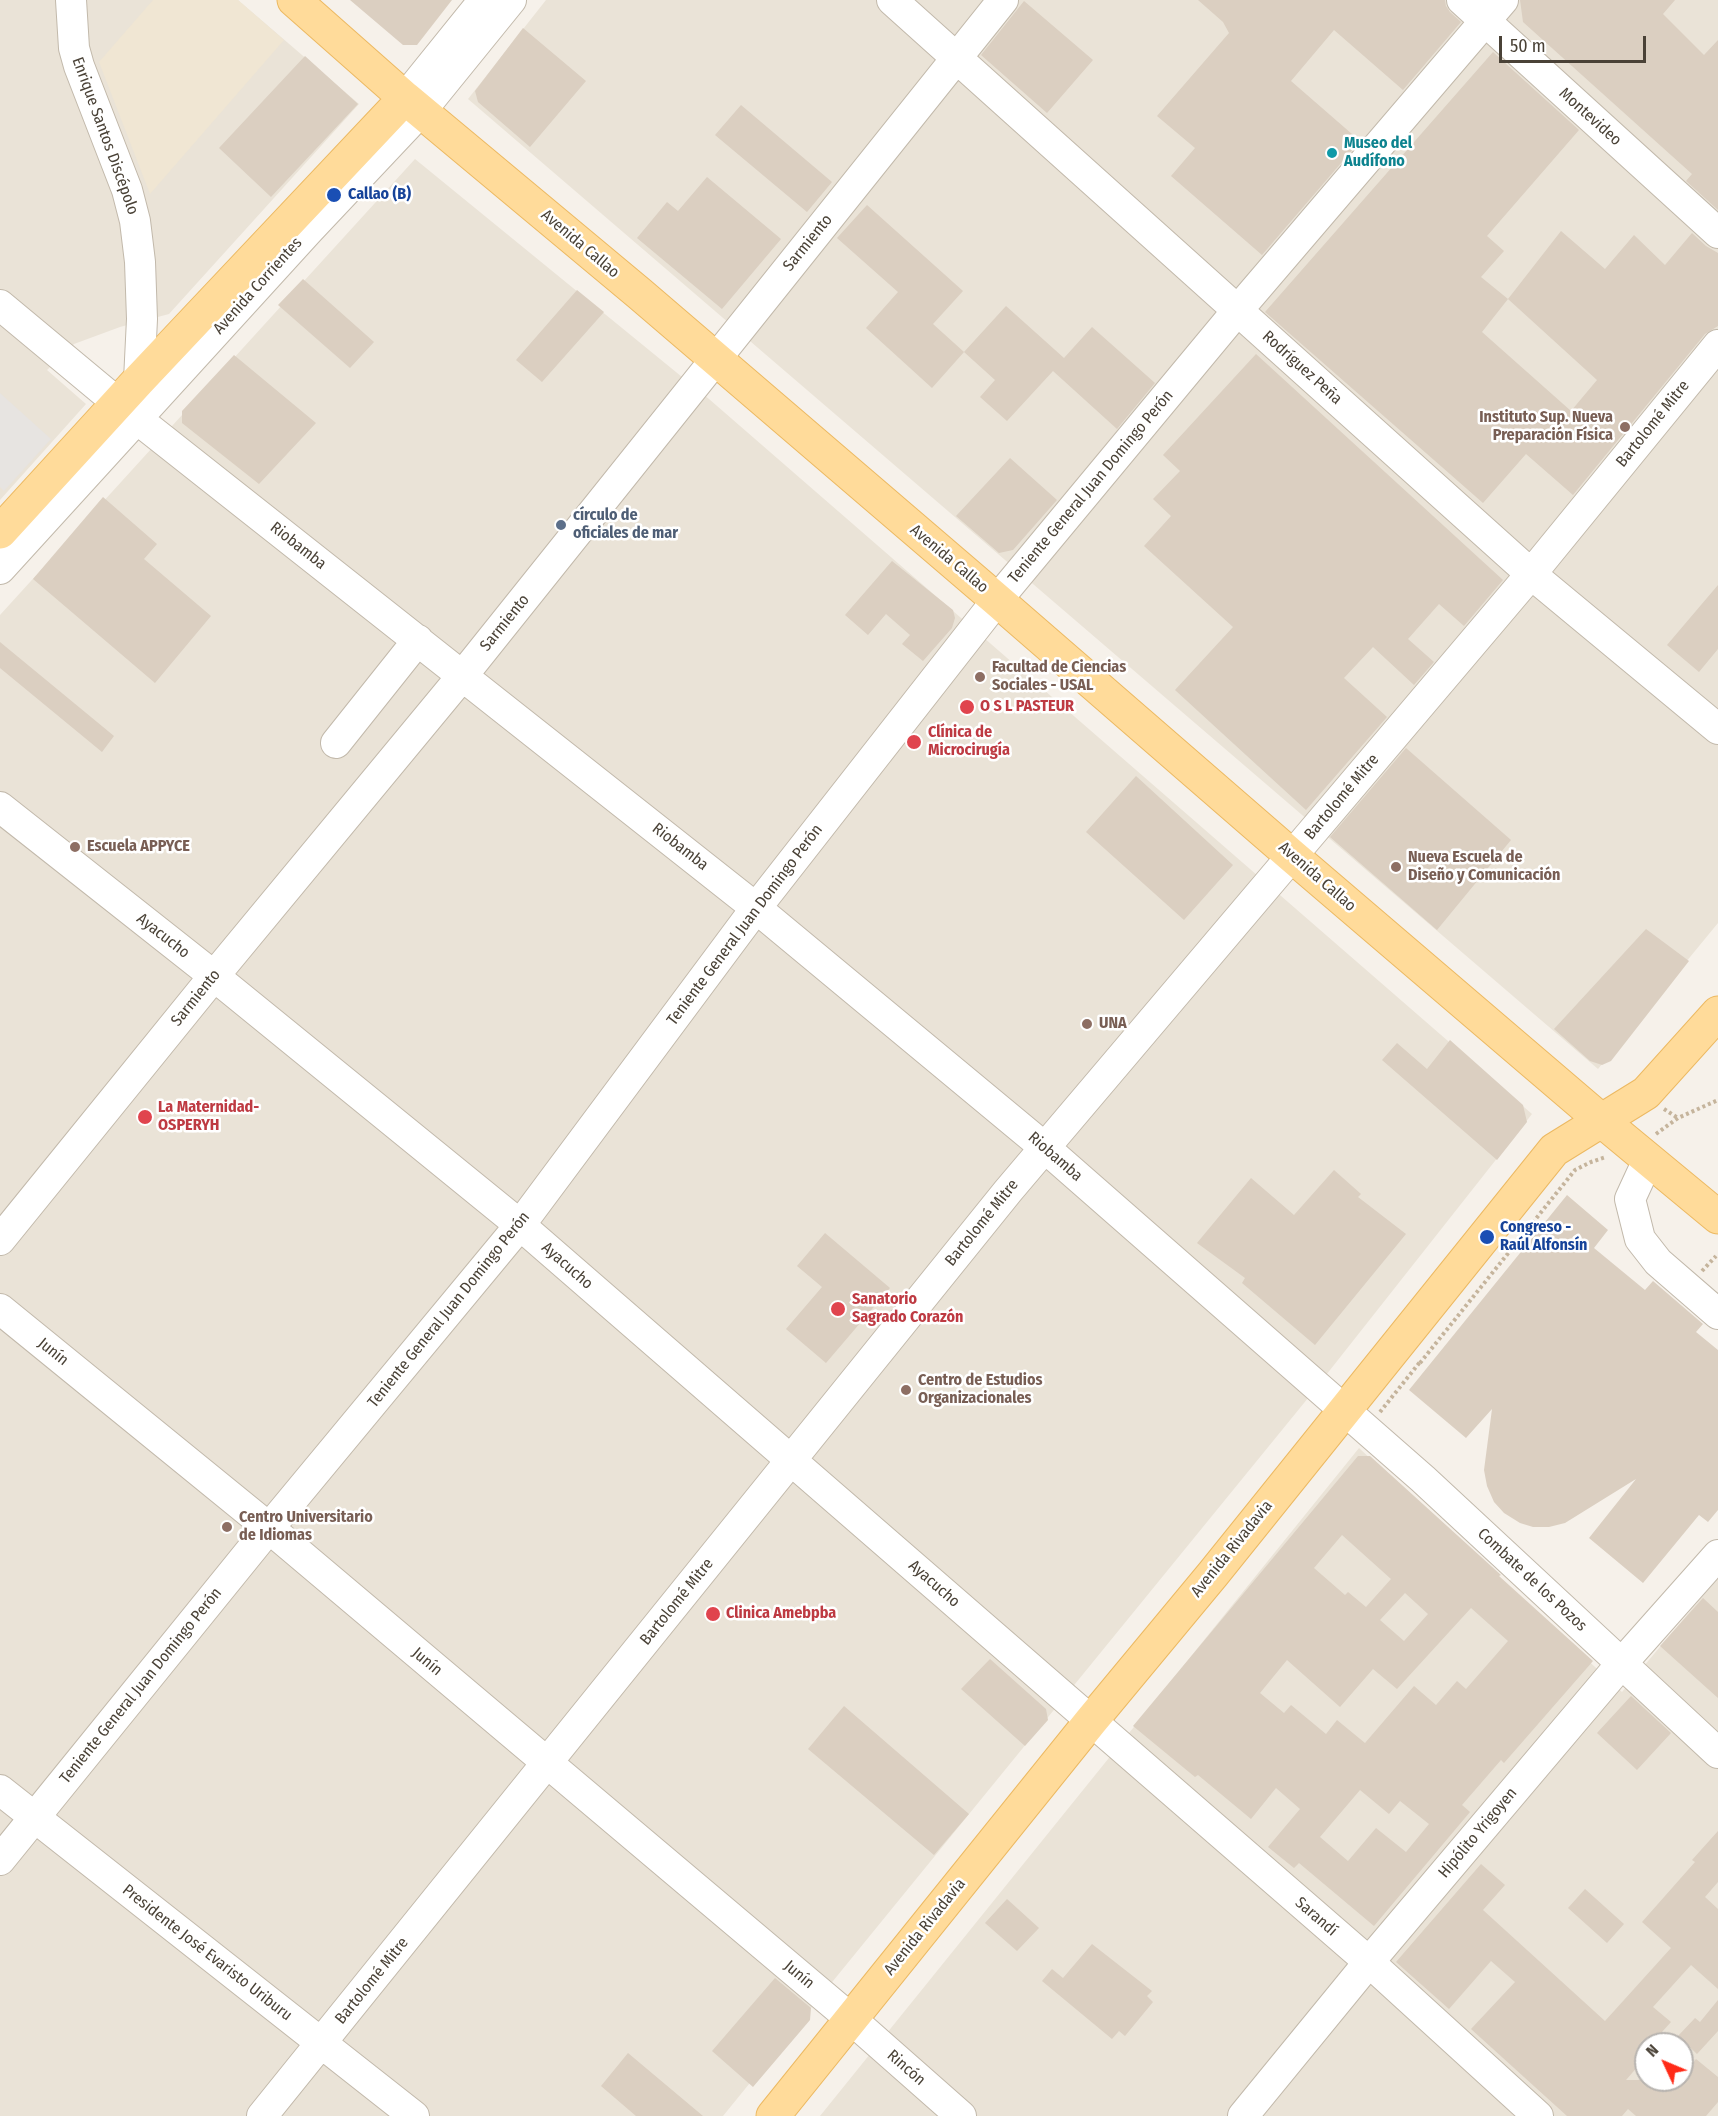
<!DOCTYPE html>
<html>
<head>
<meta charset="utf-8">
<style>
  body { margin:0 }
  #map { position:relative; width:1718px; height:2116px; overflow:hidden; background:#f6f1ea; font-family:"Fira Sans Condensed",sans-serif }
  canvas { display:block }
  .north { position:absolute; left:1634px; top:2032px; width:60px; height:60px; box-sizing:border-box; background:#fff; border:2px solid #b7b3af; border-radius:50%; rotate:314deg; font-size:16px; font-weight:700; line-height:24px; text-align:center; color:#4a4237 }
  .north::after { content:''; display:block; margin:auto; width:21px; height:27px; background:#ff2b18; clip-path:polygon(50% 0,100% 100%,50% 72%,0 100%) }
  .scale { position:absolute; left:1499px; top:36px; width:147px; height:27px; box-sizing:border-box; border:3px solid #4a4237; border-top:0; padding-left:8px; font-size:18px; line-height:21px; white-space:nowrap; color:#4a4237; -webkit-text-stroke:4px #fff; paint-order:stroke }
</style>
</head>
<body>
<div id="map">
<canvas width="1718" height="2116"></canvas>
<div class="north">N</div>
<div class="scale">50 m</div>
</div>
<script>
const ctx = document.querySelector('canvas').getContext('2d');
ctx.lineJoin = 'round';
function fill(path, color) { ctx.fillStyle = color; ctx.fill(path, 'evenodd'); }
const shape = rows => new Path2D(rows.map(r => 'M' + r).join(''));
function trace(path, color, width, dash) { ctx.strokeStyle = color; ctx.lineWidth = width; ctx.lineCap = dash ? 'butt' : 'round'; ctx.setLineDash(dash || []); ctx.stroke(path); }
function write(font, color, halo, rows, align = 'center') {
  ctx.font = font + ' "Fira Sans Condensed",sans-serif'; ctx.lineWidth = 5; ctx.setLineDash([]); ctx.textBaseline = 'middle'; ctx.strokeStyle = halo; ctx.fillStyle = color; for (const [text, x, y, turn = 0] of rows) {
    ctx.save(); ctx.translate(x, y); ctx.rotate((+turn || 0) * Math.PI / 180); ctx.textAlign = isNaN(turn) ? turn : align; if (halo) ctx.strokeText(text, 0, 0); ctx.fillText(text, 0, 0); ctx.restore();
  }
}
const residential = shape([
  [0,0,238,0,359,104,169,314,120,327,74,344,47,370,86,404,0,500],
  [546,0,1718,0,1718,923,1598,1069,468,99],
  [415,159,709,399,1532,1114,1304,1403,723,2116,0,2116,0,615],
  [1359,1448,1622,1692,1718,1578,1718,2116,820,2116],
  [1646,2044,1682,2044,1682,2080,1646,2080]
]);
const education = shape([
  [153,0,238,0,284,40,150,194,99,62]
]);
const parking = shape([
  [0,393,51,439,4,491,0,487]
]);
const building = shape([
  [350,0,452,0,417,45,403,45],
  [1198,0,1445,0,1446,6,1450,12,1461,22,1403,90,1334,30,1291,81,1360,141,1262,255,1171,176,1195,148,1157,116,1229,33,1223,22],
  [1520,0,1675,0,1663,14,1704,55,1718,40,1718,210,1686,181,1692,174,1523,22],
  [1024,1,1093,60,1047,113,981,55],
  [523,28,586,81,530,147,478,102,475,91],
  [1493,52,1579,130,1487,236,1504,251,1481,277,1508,299,1561,231,1605,269,1634,235,1665,265,1692,233,1706,246,1718,253,1718,326,1705,334,1573,495,1526,454,1483,503,1265,312],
  [1508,299,1597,380,1571,411,1482,332],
  [305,56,358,104,271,197,219,148],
  [741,105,832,182,807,212,715,135],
  [707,177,781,239,722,309,637,238,667,202,678,211],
  [867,205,963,291,933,324,964,352,932,388,866,328,898,292,837,238],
  [303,279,374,342,350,368,278,305],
  [577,290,604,312,542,382,516,360],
  [1006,306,1064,358,1092,327,1155,383,1117,429,1053,371,1007,421,980,397,995,380,964,352],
  [1256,354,1503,580,1464,626,1439,604,1408,639,1434,662,1414,685,1373,647,1344,678,1387,717,1306,810,1175,690,1233,627,1144,546,1171,516,1153,499,1180,471,1163,455],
  [234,355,316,423,259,484,182,423,182,411],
  [1010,458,1057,500,1013,550,999,553,956,516],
  [103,497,157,544,144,559,211,616,155,683,33,579],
  [892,561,953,610,955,618,952,628,923,661,902,644,910,635,886,614,868,635,845,615],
  [1718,585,1718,649,1699,672,1667,645],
  [0,642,114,736,102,752,0,668],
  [1406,748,1511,840,1437,930,1330,837],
  [1136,776,1233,865,1184,920,1086,832],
  [1646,929,1689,961,1611,1061,1602,1065,1590,1061,1554,1029],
  [1450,1040,1523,1105,1527,1122,1497,1160,1382,1060,1397,1043,1427,1069],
  [1334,1170,1361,1194,1358,1197,1406,1234,1315,1345,1242,1283,1245,1278,1197,1243,1251,1178,1294,1215],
  [1567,1195,1608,1230,1594,1248,1645,1290,1653,1281,1703,1324,1696,1332,1718,1350,1718,1510,1708,1522,1699,1515,1643,1583,1589,1538,1636,1479,1565,1523,1549,1527,1533,1527,1520,1523,1504,1513,1494,1502,1487,1486,1484,1470,1492,1409,1466,1438,1409,1390],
  [825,1233,890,1288,826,1363,786,1329,822,1287,797,1266],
  [1358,1456,1370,1456,1501,1575,1499,1576,1593,1661,1504,1763,1501,1760,1462,1805,1470,1812,1374,1926,1299,1863,1294,1868,1268,1847,1300,1809,1276,1788,1251,1819,1198,1775,1195,1777,1133,1726],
  [1342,1535,1391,1579,1366,1607,1348,1592,1345,1595,1314,1568],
  [1405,1593,1428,1614,1404,1641,1380,1620],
  [1471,1608,1508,1641,1466,1689,1457,1681,1436,1705,1414,1686,1365,1743,1337,1720,1326,1734,1291,1705,1284,1713,1260,1693,1287,1660,1340,1707,1373,1669,1397,1689],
  [1360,1790,1389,1814,1400,1801,1429,1824,1406,1852,1376,1828,1348,1861,1320,1837],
  [1703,1598,1718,1612,1718,1698,1660,1646],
  [990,1659,1046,1709,1048,1720,1025,1746,961,1689],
  [1631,1696,1671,1733,1637,1770,1597,1733],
  [844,1706,969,1814,934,1855,808,1749],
  [1718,1831,1718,1882,1705,1897,1718,1909,1718,1989,1691,1965,1653,2007,1671,2022,1651,2044,1646,2044,1646,2057,1626,2080,1682,2080,1682,2076,1696,2059,1718,2077,1718,2102,1706,2116,1636,2116,1628,2109,1622,2116,1567,2116,1471,2029,1515,1982,1491,1961,1449,2009,1396,1962,1481,1864,1505,1885,1483,1910,1605,2021,1671,1948,1642,1922,1695,1862,1692,1860],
  [1585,1889,1624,1924,1607,1943,1568,1908],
  [1007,1899,1039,1928,1017,1951,985,1923],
  [1092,1944,1152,1991,1147,1996,1153,2002,1125,2036,1119,2031,1112,2039,1042,1981,1052,1969,1063,1978],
  [775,1978,811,2008,810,2020,753,2087,712,2051],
  [1718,2000,1718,2031,1697,2054,1678,2036,1695,2018,1700,2022],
  [628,2053,703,2116,636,2116,601,2086]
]);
const path = shape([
  [1664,1109,1678,1118],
  [1656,1134,1678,1118,1718,1100],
  [1702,1271,1716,1256],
  [1420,1363,1575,1170,1591,1162,1606,1157],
  [1380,1412,1420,1362]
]);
const minor = shape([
  [71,0,74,48,79,66,127,190,135,221,140,262,142,319,139,380],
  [892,0,1531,574,1718,729],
  [1462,0,1718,233],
  [405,98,484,0],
  [0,305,137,419,756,908,1044,1147,1423,1479,1718,1753],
  [0,569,308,231,421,111,511,0],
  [336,743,418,640],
  [0,807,214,976,520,1225,1369,1962,1538,2116],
  [1648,1160,1630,1199,1640,1239,1658,1262,1718,1314],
  [0,1240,214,976,463,675,1003,0],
  [0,1309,269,1528,851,2019,961,2116],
  [0,1790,414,2116],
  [0,1860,269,1528,520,1225,756,908,997,600,1237,311,1503,0],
  [262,2116,1008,1191,1531,574,1718,345],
  [1243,2116,1369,1962,1622,1663,1718,1555]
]);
const major = shape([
  [294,0,405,98,640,294,997,600,1292,856,1602,1121,1718,1217],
  [0,532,139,380,405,98],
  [773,2116,1091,1721,1213,1574,1554,1150,1646,1093,1718,1013]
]);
const markers = [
  [1332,153,6,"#0f9aa8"],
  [334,195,8,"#1a4fb4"],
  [1625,427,6,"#8d6e63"],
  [561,525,6,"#5c6f8a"],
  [980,677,6,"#8d6e63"],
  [967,707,8,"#e0444e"],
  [914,742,8,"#e0444e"],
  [75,847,6,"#8d6e63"],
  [1396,867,6,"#8d6e63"],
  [1087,1024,6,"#8d6e63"],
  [145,1117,8,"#e0444e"],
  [1487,1237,8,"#1a4fb4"],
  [838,1309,8,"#e0444e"],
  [906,1390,6,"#8d6e63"],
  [227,1527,6,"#8d6e63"],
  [713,1614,8,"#e0444e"]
];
const streetNames = [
  ["Montevideo",1590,117,42],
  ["Enrique Santos Discépolo",105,136,70],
  ["Sarmiento",808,243,-51],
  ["Avenida Callao",580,244,40],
  ["Avenida Corrientes",258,286,-48],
  ["Rodríguez Peña",1302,368,42],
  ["Bartolomé Mitre",1653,424,-51],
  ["Teniente General Juan Domingo Perón",1091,487,-50],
  ["Riobamba",298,546,38],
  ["Avenida Callao",949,559,40],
  ["Sarmiento",505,623,-51],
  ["Bartolomé Mitre",1342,797,-50],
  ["Riobamba",680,847,38],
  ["Avenida Callao",1317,877,41],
  ["Teniente General Juan Domingo Perón",745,925,-53],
  ["Ayacucho",163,936,38],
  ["Sarmiento",196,998,-51],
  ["Riobamba",1055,1157,41],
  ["Bartolomé Mitre",982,1223,-51],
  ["Ayacucho",567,1266,41],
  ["Teniente General Juan Domingo Perón",449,1310,-51],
  ["Junín",53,1352,39],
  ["Avenida Rivadavia",1232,1549,-51],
  ["Combate de los Pozos",1532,1580,43],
  ["Ayacucho",934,1584,41],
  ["Bartolomé Mitre",677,1602,-51],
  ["Junín",427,1662,40],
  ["Teniente General Juan Domingo Perón",141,1686,-51],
  ["Hipólito Yrigoyen",1478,1833,-50],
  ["Sarandí",1316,1917,41],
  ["Avenida Rivadavia",925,1927,-51],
  ["Presidente José Evaristo Uriburu",207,1953,38],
  ["Junín",799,1975,40],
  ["Bartolomé Mitre",372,1981,-51],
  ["Rincón",906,2068,41]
];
const cultureNames = [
  ["Museo del",1344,144],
  ["Audífono",1344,162]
];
const transitNames = [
  ["Callao (B)",348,195],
  ["Congreso -",1500,1228],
  ["Raúl Alfonsín",1500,1246]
];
const educationNames = [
  ["Instituto Sup. Nueva",1613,418,"right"],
  ["Preparación Física",1613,436,"right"],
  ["Facultad de Ciencias",992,668],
  ["Sociales - USAL",992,686],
  ["Escuela APPYCE",87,847],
  ["Nueva Escuela de",1408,858],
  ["Diseño y Comunicación",1408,876],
  ["UNA",1099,1024],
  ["Centro de Estudios",918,1381],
  ["Organizacionales",918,1399],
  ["Centro Universitario",239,1518],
  ["de Idiomas",239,1536]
];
const serviceNames = [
  ["círculo de",573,516],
  ["oficiales de mar",573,534]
];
const healthNames = [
  ["O S L PASTEUR",980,707],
  ["Clínica de",928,733],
  ["Microcirugía",928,751],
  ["La Maternidad-",158,1108],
  ["OSPERYH",158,1126],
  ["Sanatorio",852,1300],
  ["Sagrado Corazón",852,1318],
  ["Clinica Amebpba",726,1614]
];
fill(residential, '#eae3d7');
fill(education, '#f0e6d3');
fill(parking, '#e7e4e1');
fill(building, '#dbcfc1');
trace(minor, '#c2b9ab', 32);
trace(major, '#ecb962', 35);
trace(path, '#c5b49c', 4, [3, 3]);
trace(minor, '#fff', 30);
trace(major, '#ffdb9a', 33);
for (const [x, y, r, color] of markers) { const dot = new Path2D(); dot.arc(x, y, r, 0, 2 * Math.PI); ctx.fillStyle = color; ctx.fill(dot); trace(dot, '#fff', 2); }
write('16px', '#4a4237', '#fff', streetNames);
write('bold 16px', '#0d838f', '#fff', cultureNames, 'left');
write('bold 16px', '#164399', '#fff', transitNames, 'left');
write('bold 16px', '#785e54', '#fff', educationNames, 'left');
write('bold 16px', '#4e5e75', '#fff', serviceNames, 'left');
write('bold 16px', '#be3a42', '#fff', healthNames, 'left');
</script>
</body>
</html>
